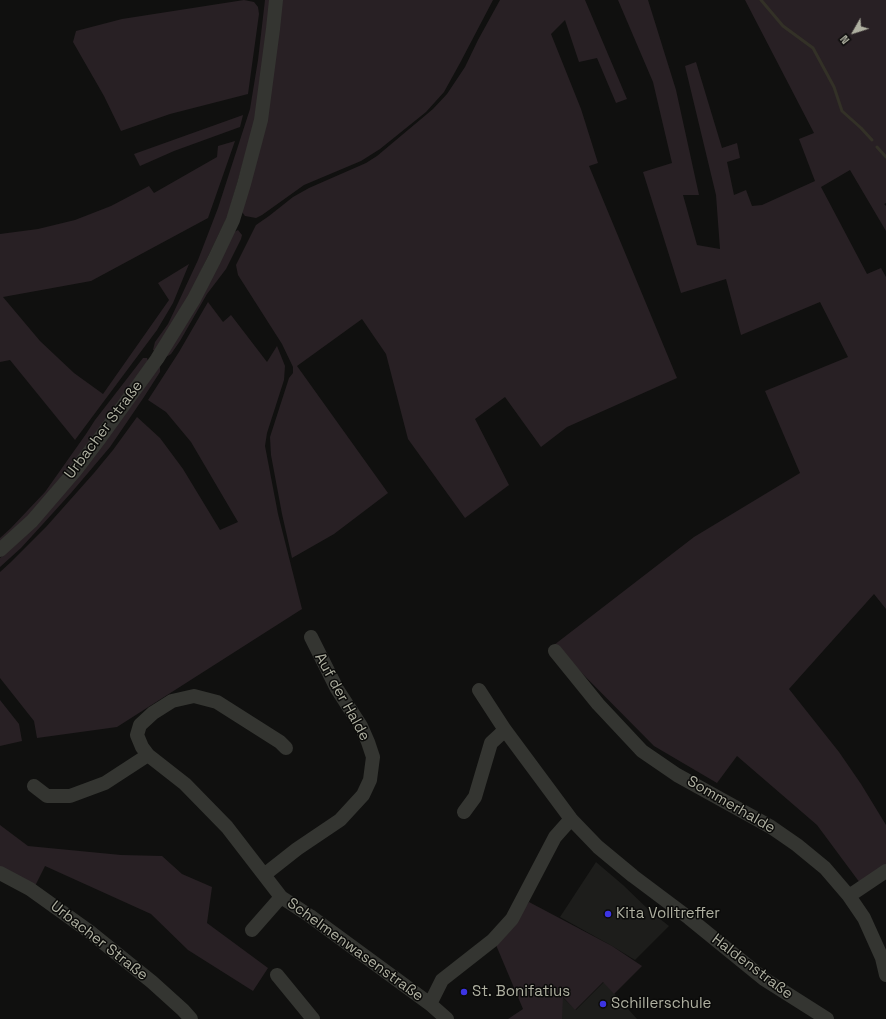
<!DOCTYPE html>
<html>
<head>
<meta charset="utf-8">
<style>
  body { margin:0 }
  #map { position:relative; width:886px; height:1019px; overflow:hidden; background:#10100f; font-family:"Space Grotesk",sans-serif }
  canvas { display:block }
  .north { position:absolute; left:834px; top:12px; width:40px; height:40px; -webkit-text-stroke:3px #0b0b0a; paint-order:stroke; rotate:231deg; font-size:11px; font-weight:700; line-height:16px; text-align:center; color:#afb0a1 }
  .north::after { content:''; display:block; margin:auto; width:14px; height:18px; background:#afb0a1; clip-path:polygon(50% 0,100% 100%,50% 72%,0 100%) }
</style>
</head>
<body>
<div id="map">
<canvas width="886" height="1019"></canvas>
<div class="north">N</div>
</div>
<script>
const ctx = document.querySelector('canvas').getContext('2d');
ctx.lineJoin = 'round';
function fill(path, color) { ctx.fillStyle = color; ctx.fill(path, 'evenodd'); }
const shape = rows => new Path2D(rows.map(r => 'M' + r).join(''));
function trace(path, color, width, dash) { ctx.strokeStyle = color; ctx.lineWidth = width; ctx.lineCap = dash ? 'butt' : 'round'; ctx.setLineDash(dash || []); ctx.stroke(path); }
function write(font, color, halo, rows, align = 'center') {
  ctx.font = font + ' "Space Grotesk",sans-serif'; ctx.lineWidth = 3; ctx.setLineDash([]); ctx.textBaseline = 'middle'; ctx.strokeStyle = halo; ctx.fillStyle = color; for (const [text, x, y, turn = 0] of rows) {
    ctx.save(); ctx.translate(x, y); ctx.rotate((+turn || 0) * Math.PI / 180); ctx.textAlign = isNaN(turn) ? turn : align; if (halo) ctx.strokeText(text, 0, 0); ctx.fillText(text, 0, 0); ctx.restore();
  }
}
const built = shape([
  [596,862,623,885,650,911,669,926,635,960,612,946,560,917],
  [604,982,637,1019,562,1019,562,997,576,1010]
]);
const green = shape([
  [244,0,254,2,258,7,259,14,248,94,170,114,121,131,104,96,73,42,76,31,122,19],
  [265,0,270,0,257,114,228,215,187,300,155,351,153,350,155,342,168,324,178,303,198,260,218,208,250,109,258,60],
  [280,0,493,0,460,63,444,92,426,112,380,149,361,161,304,185,262,215,256,218,245,216,242,212],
  [500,0,585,0,627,99,616,103,597,58,579,62,565,20,551,34,581,109,598,163,589,166,677,378,567,427,541,447,505,397,475,419,509,485,465,518,408,439,386,354,362,319,297,366,388,493,334,534,292,558,282,514,271,455,270,437,289,378,293,373,293,367,282,344,238,275,236,265,256,225,269,216,293,197,309,188,366,163,377,156,433,109,447,94,465,67,478,40],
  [618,0,648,0,676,90,699,195,683,195,697,245,720,249,716,195,685,66,696,62,722,148,737,143,740,158,727,162,734,195,746,190,752,206,762,205,815,181,799,139,814,133,745,0,886,0,886,203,884,204,886,206,886,231,850,170,821,187,867,274,881,268,886,277,886,609,874,594,789,689,839,752,861,784,886,825,886,866,860,883,817,825,737,756,717,783,654,746,554,645,694,537,800,473,765,391,848,357,820,302,741,335,726,279,681,293,643,172,672,163,653,82],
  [243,115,240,127,174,151,140,166,134,154],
  [235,141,208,218,91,281,3,297,40,341,74,373,103,394,169,300,158,283,189,264,173,303,157,330,75,440,10,360,0,362,0,234,38,229,75,220,111,206,149,186,154,193,217,157,218,146],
  [238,230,242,235,241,239,226,269,207,294,180,341,171,354,166,357,232,233],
  [208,302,223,322,231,315,267,362,277,346,285,366,284,380,267,433,265,446,278,514,302,609,117,727,37,738,34,721,0,678,0,572,11,562,46,527,94,473,113,450,137,417,160,438,183,469,220,530,238,522,191,442,166,412,148,400,179,352],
  [143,358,147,358,148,361,55,489,0,545,0,538,11,528,45,492,86,434,95,420],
  [160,366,160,372,144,397,110,447,71,493,42,525,21,548,0,567,0,558,39,521],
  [0,700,19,724,22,741,0,746],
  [0,825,28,846,121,855,162,856,182,874,212,887,207,923,268,968,253,991,188,950,151,914,45,866,35,886,0,867],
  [529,902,612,946,642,966,614,994,603,982,575,1010,563,997,562,1019,508,1019,523,1009,496,945]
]);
const stream = shape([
  [761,0,783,26,813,48,834,87,842,111,861,128,872,140],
  [877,147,886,157]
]);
const minor = shape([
  [0,550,32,521,75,471,100,438,157,359,194,299,214,260,233,220,244,184,261,120,273,29,276,0],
  [555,651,598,704,642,751,677,775,771,827,797,845,825,868,849,896,864,918,882,958,886,975],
  [479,690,505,730,571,819,598,847,633,876,689,918,764,979,827,1019],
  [148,755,142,747,137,735,140,725,153,713,172,701,194,696,217,702,280,742,286,748],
  [34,786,47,796,70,796,105,783,148,755,185,784,227,827,281,897,310,916,430,1004,447,1019],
  [464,812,475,797,491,743,505,730],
  [0,873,30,889,90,932,152,982,183,1010,191,1019],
  [264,875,297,849,340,820,363,795,370,780,373,757,368,742,361,726,337,689,311,637],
  [849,896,886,871],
  [252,930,281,897],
  [277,975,313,1019],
  [430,1004,442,980,493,940,512,919,555,837,571,819]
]);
const markers = [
  [608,914,4,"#3c34e4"],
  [464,992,4,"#3c34e4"],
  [603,1004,4,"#3c34e4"]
];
const streetNames = [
  ["Urbacher Straße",104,430,-53],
  ["Auf der Halde",342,697,61],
  ["Sommerhalde",731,805,30],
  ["Urbacher Straße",99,941,38],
  ["Schelmenwasenstraße",355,950,36],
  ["Haldenstraße",752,967,37]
];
const poiNames = [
  ["Kita Volltreffer",616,914],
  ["St. Bonifatius",472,992],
  ["Schillerschule",611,1004]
];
fill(built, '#1d1d1b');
fill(green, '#282024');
trace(stream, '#333127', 3);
trace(minor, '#343531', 14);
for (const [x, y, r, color] of markers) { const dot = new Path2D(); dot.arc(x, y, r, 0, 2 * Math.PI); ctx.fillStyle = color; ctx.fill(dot); trace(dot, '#0b0b0a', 1.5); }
write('15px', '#afb0a1', '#0b0b0a', streetNames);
write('15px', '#afb0a1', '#0b0b0a', poiNames, 'left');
</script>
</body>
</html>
